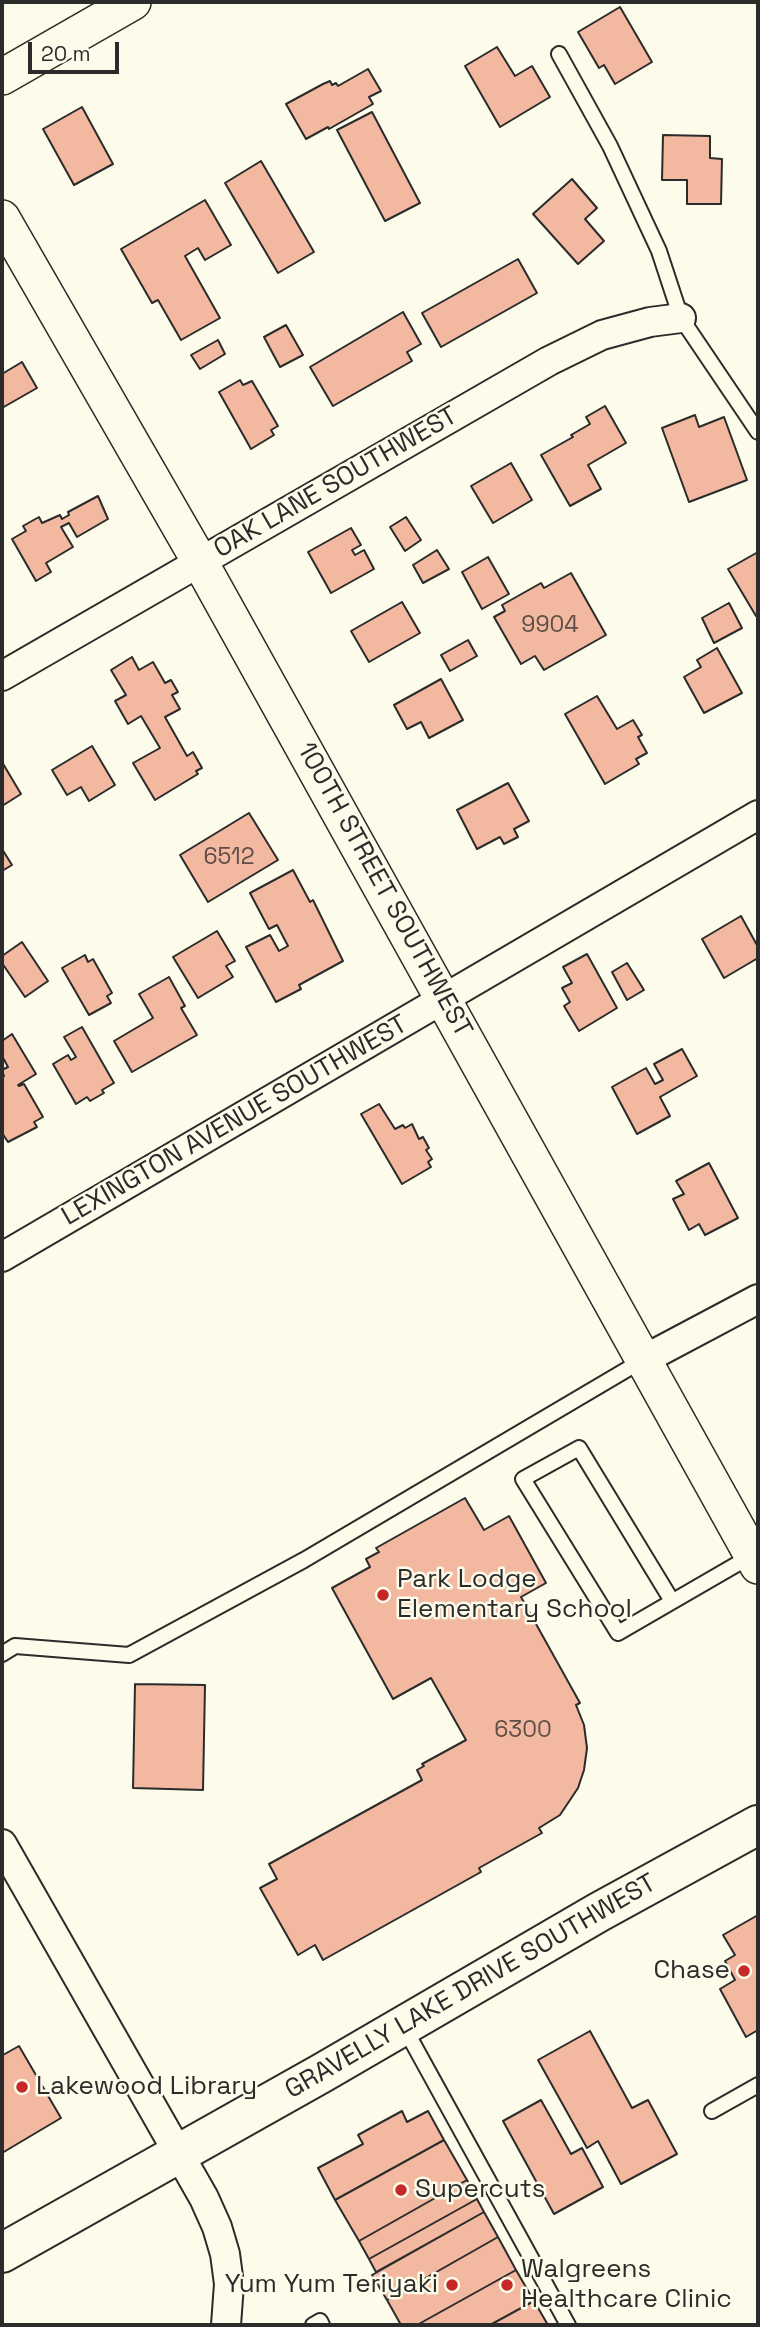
<!DOCTYPE html>
<html>
<head>
<meta charset="utf-8">
<style>
  body { margin:0 }
  #map { position:relative; width:760px; height:2327px; overflow:hidden; background:#fdfbea; font-family:"Space Grotesk",sans-serif }
  canvas { display:block }
  .frame { position:absolute; inset:0; border:4px solid #2b2b2b; pointer-events:none }
  .scale { position:absolute; left:28px; top:42px; width:91px; height:32px; box-sizing:border-box; border:4px solid #2b2b2b; border-top:0; padding-left:9px; font-size:21px; line-height:24px; white-space:nowrap; color:#2b2b2b; -webkit-text-stroke:5px #fdfbea; paint-order:stroke }
</style>
</head>
<body>
<div id="map">
<canvas width="760" height="2327"></canvas>
<div class="frame"></div>
<div class="scale">20 m</div>
</div>
<script>
const ctx = document.querySelector('canvas').getContext('2d');
ctx.lineJoin = 'round';
function fill(path, color) { ctx.fillStyle = color; ctx.fill(path, 'evenodd'); }
const shape = rows => new Path2D(rows.map(r => 'M' + r).join(''));
function trace(path, color, width, dash) { ctx.strokeStyle = color; ctx.lineWidth = width; ctx.lineCap = dash ? 'butt' : 'round'; ctx.setLineDash(dash || []); ctx.stroke(path); }
function write(font, color, halo, rows, align = 'center') {
  ctx.font = font + ' "Space Grotesk",sans-serif'; ctx.lineWidth = 5; ctx.setLineDash([]); ctx.textBaseline = 'middle'; ctx.strokeStyle = halo; ctx.fillStyle = color; for (const [text, x, y, turn = 0] of rows) {
    ctx.save(); ctx.translate(x, y); ctx.rotate((+turn || 0) * Math.PI / 180); ctx.textAlign = isNaN(turn) ? turn : align; if (halo) ctx.strokeText(text, 0, 0); ctx.fillText(text, 0, 0); ctx.restore();
  }
}
const building = shape([
  [620,7,652,62,615,84,604,65,599,68,578,32,620,7],
  [497,47,515,76,532,66,550,97,500,127,465,66,497,47],
  [368,69,381,91,369,97,373,104,329,129,328,127,306,139,286,104,323,84,330,81,332,85,336,83,338,86,368,69],
  [82,107,113,164,74,185,43,129,82,107],
  [372,112,420,203,385,221,337,130,372,112],
  [663,135,710,136,710,158,722,159,721,204,687,204,687,180,662,180,663,135],
  [261,161,314,252,278,273,225,183,261,161],
  [572,179,597,208,585,219,604,241,578,264,533,214,572,179],
  [205,200,231,245,205,260,198,248,185,256,220,318,181,340,158,300,152,303,121,249,205,200],
  [518,259,537,293,441,347,422,313,518,259],
  [403,312,421,344,407,352,412,361,333,406,310,367,403,312],
  [286,325,303,355,280,367,264,337,286,325],
  [218,340,225,354,200,369,191,355,218,340],
  [22,362,37,388,2,408,2,374,22,362],
  [240,380,243,385,252,381,278,426,271,430,274,435,251,449,219,392,240,380],
  [605,406,626,443,588,465,601,489,570,506,541,455,573,437,571,435,590,424,586,417,605,406],
  [695,415,699,427,724,417,747,480,689,502,662,428,695,415],
  [511,463,532,500,493,523,471,486,511,463],
  [98,496,108,519,77,537,69,523,61,527,73,547,46,563,51,572,36,581,12,539,26,531,23,526,39,517,42,523,60,515,62,519,69,515,68,512,98,496],
  [406,517,421,540,405,551,390,527,406,517],
  [351,528,361,545,352,550,355,555,364,550,374,569,331,593,308,552,351,528],
  [437,550,449,569,423,583,413,565,437,550],
  [758,552,758,614,756,616,728,569,758,552],
  [488,557,509,594,482,609,462,572,488,557],
  [571,573,606,635,544,670,535,656,521,664,494,617,505,611,502,605,541,583,544,588,571,573],
  [402,602,420,633,369,662,351,631,402,602],
  [729,603,742,628,714,643,702,618,729,603],
  [468,640,477,656,450,671,441,655,468,640],
  [717,648,742,693,704,713,684,677,701,667,697,660,717,648],
  [132,657,139,670,153,662,165,683,171,680,178,692,172,695,180,709,165,717,187,756,193,752,202,768,196,771,198,774,155,800,133,763,160,748,141,716,128,724,115,701,126,695,111,670,132,657],
  [441,679,463,720,429,738,421,722,407,729,394,705,441,679],
  [597,696,617,729,633,720,642,735,638,737,647,753,636,759,639,764,605,784,565,714,597,696],
  [92,746,115,785,89,801,81,787,67,795,52,770,92,746],
  [2,762,21,794,2,806,2,762],
  [508,783,529,821,514,829,518,837,504,844,500,837,477,849,457,810,508,783],
  [249,813,278,860,208,902,180,855,249,813],
  [2,849,12,865,2,871,2,849],
  [293,870,310,902,313,900,343,961,299,985,301,989,276,1002,246,947,270,935,279,951,288,946,277,925,269,929,250,893,293,870],
  [741,916,758,947,758,958,724,978,702,939,741,916],
  [217,931,235,961,226,966,233,977,198,998,173,957,217,931],
  [22,942,48,981,25,997,2,963,2,956,22,942],
  [587,954,617,1008,579,1031,564,1006,570,1002,562,988,572,983,563,967,587,954],
  [85,955,88,962,93,959,112,993,107,996,111,1003,89,1015,62,968,85,955],
  [627,963,644,990,627,1000,612,972,627,963],
  [169,977,185,1006,181,1008,197,1035,132,1072,114,1041,153,1018,139,994,169,977],
  [82,1027,114,1083,102,1090,104,1093,90,1101,87,1097,76,1104,53,1064,68,1055,71,1060,76,1057,64,1037,82,1027],
  [12,1034,36,1074,18,1085,19,1086,24,1084,43,1117,34,1122,37,1127,8,1142,2,1133,2,1077,4,1076,2,1070,8,1067,2,1056,2,1041,12,1034],
  [682,1049,697,1076,660,1097,670,1116,637,1134,612,1087,646,1068,655,1084,663,1080,654,1064,682,1049],
  [379,1104,395,1129,403,1125,405,1128,412,1124,419,1139,423,1137,429,1148,426,1150,432,1159,428,1162,431,1167,402,1184,361,1114,379,1104],
  [709,1163,738,1218,705,1235,699,1224,689,1230,673,1199,684,1194,676,1181,709,1163],
  [465,1498,484,1530,509,1516,546,1583,521,1597,580,1703,576,1705,584,1725,587,1748,584,1770,578,1788,560,1815,539,1828,542,1833,479,1868,481,1872,323,1960,315,1945,298,1955,260,1888,277,1879,269,1864,422,1780,417,1770,424,1766,422,1764,466,1740,431,1678,393,1699,332,1588,370,1567,366,1559,379,1552,376,1548,465,1498],
  [135,1684,205,1685,203,1790,133,1788,135,1684],
  [758,1915,758,2030,746,2037,720,1989,735,1980,725,1961,735,1955,723,1935,758,1915],
  [590,2031,632,2108,648,2100,677,2154,621,2184,598,2141,587,2148,538,2060,590,2031],
  [19,2046,61,2118,2,2153,2,2052,3,2055,19,2046],
  [541,2100,571,2154,582,2148,603,2187,554,2214,503,2121,541,2100],
  [402,2111,407,2122,428,2111,444,2140,335,2200,318,2168,363,2144,358,2135,402,2111],
  [444,2140,467,2180,359,2241,335,2200,444,2140],
  [467,2180,477,2199,369,2259,359,2241,467,2180],
  [477,2199,484,2212,376,2272,369,2259,477,2199],
  [484,2212,498,2237,387,2300,372,2275,484,2212],
  [498,2237,516,2270,417,2325,401,2325,387,2300,498,2237],
  [516,2270,534,2301,490,2325,417,2325,516,2270],
  [534,2301,548,2325,490,2325,534,2301]
]);
const service = shape([
  [559,54,610,146,659,251,681,318,758,432],
  [672,1601,579,1448,523,1479,618,1633,751,1556],
  [2,1654,15,1646,129,1655,304,1560,643,1360],
  [404,2027,568,2325],
  [712,2111,758,2085],
  [313,2325,320,2321,322,2325]
]);
const minor = shape([
  [2,676,549,361,602,335,650,322,681,318],
  [2,1257,758,815],
  [643,1360,758,1299],
  [2,1844,204,2198,217,2227,225,2254,229,2284,226,2325]
]);
const tertiary = shape([
  [2,77,133,2],
  [2,218,200,562,758,1566]
]);
const secondary = shape([
  [2,2253,322,2073,599,1912,758,1825]
]);
const markers = [
  [383,1595,7,"#c62828"],
  [744,1971,7,"#c62828"],
  [22,2087,7,"#c62828"],
  [401,2190,7,"#c62828"],
  [452,2285,7,"#c62828"],
  [507,2285,7,"#c62828"]
];
const numberNames = [
  ["9904",550,626],
  ["6512",229,858],
  ["6300",523,1731]
];
const streetNames = [
  ["OAK LANE SOUTHWEST",336,483,-30],
  ["100TH STREET SOUTHWEST",384,890,61],
  ["LEXINGTON AVENUE SOUTHWEST",235,1121,-30],
  ["GRAVELLY LAKE DRIVE SOUTHWEST",471,1987,-30]
];
const poiNames = [
  ["Park Lodge",397,1580],
  ["Elementary School",397,1610],
  ["Chase",730,1971,"right"],
  ["Lakewood Library",36,2087],
  ["Supercuts",415,2190],
  ["Walgreens",521,2270],
  ["Healthcare Clinic",521,2300],
  ["Yum Yum Teriyaki",438,2285,"right"]
];
fill(building, '#f2b8a0');
trace(building, '#2b2b2b', 2);
trace(service, '#2b2b2b', 18);
trace(minor, '#2b2b2b', 32);
trace(tertiary, '#2b2b2b', 38);
trace(secondary, '#2b2b2b', 42);
trace(service, '#fdfbea', 14);
trace(minor, '#fdfbea', 28);
trace(tertiary, '#fdfbea', 35);
trace(secondary, '#fdfbea', 38);
for (const [x, y, r, color] of markers) { const dot = new Path2D(); dot.arc(x, y, r, 0, 2 * Math.PI); ctx.fillStyle = color; ctx.fill(dot); trace(dot, '#fdfbea', 2.5); }
write('23px', '#5d4e48', null, numberNames);
write('26px', '#2b2b2b', '#fdfbea', streetNames);
write('26px', '#2b2b2b', '#fdfbea', poiNames, 'left');
</script>
</body>
</html>
